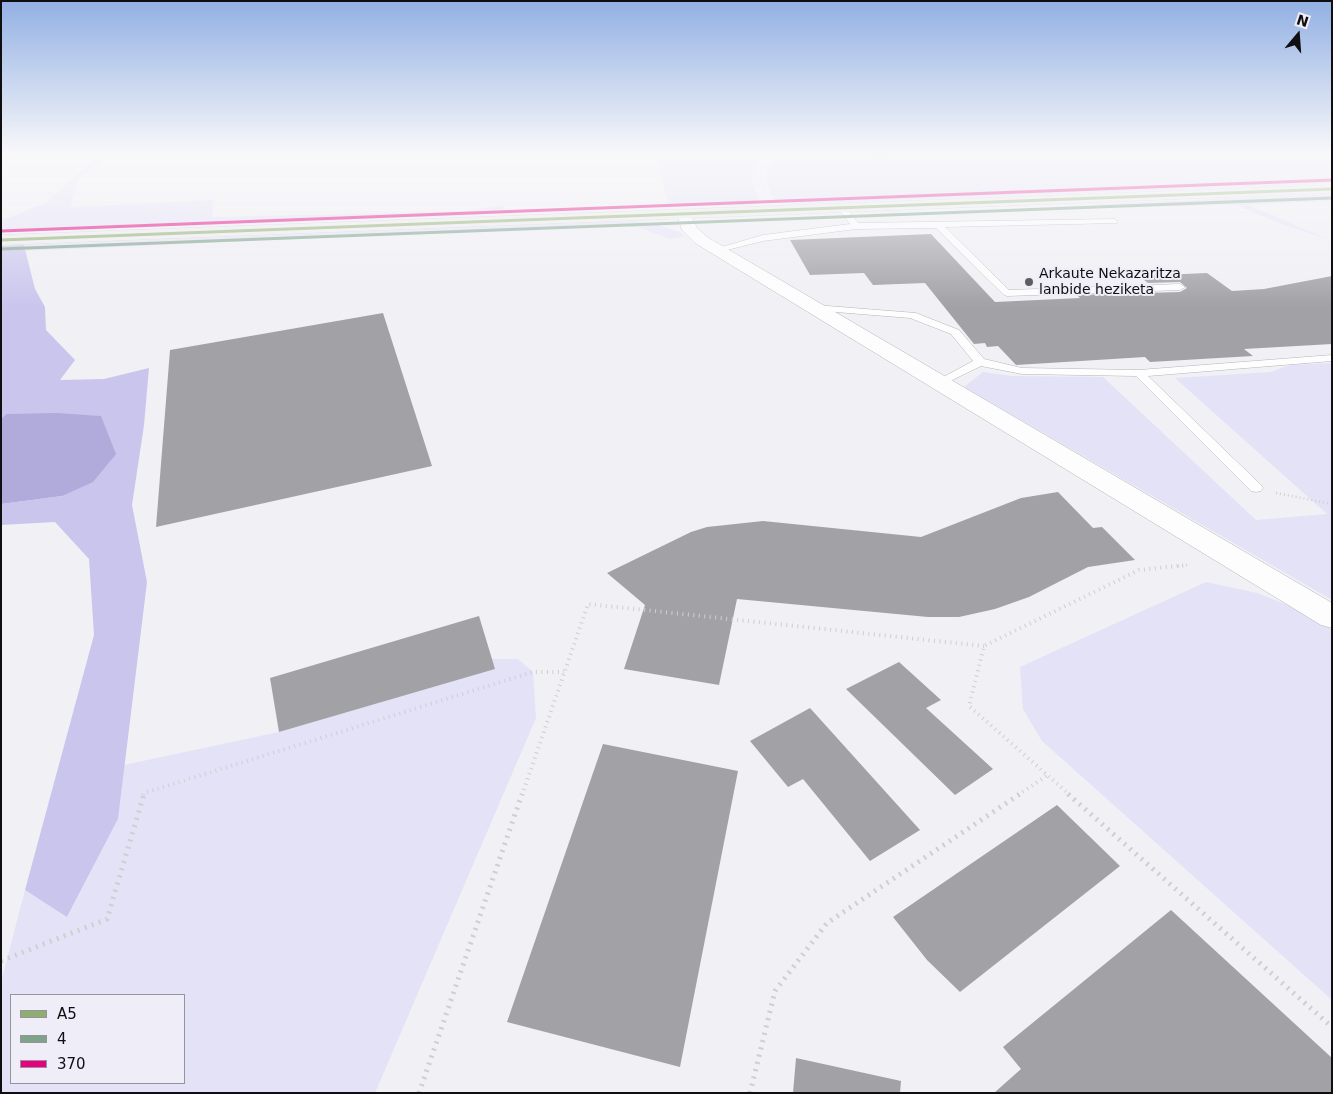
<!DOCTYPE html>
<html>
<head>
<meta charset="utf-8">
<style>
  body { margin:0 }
  #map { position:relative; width:1333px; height:1094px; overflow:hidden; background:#f0f0f5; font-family:"DejaVu Sans",sans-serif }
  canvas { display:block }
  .frame { position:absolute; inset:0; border:2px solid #0f0f12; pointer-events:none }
  .legend { position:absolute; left:10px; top:994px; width:175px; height:90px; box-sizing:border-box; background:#eeedf8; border:1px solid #95949c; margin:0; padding:6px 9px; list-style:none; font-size:15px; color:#0f0f12 }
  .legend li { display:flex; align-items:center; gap:10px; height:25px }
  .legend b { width:25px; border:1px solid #95949c }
  .north { position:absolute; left:1273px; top:10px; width:50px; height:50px; -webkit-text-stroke:4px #eeedf8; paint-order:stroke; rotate:18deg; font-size:14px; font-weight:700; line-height:20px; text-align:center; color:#0f0f12 }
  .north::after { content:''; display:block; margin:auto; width:18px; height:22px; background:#0f0f12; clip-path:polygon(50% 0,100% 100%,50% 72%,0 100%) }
</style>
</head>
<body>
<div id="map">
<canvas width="1333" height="1094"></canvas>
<div class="frame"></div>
<ul class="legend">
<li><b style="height:6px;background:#8ead6e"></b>A5</li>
<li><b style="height:6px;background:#7ea28a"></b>4</li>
<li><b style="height:6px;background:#e5007d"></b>370</li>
</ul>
<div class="north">N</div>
</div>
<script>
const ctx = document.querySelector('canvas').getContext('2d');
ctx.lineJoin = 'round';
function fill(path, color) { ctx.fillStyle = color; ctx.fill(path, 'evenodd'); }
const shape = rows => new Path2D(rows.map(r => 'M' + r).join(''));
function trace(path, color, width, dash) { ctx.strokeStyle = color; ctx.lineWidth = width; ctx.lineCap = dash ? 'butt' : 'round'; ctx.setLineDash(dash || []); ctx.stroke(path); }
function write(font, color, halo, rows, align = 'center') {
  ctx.font = font + ' "DejaVu Sans",sans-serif'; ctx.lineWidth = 4; ctx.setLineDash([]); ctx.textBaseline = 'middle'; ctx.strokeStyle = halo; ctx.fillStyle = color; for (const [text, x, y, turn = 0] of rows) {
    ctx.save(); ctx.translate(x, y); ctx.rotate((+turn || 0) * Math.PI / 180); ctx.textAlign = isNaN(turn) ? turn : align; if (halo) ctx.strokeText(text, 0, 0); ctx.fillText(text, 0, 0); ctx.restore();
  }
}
const green = shape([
  [101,154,111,154,79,178,70,207,214,200,212,217,465,211,504,205,503,214,1,233,1,219,10,217,45,203],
  [656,154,768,154,761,159,751,179,759,199,750,205,669,207],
  [781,154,1332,154,1332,184,793,204,775,201,772,198,766,179,767,168],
  [1332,194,1332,201,1248,205,1328,239,1281,224,1236,205,1107,208,1094,204],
  [630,221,652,223,680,232,684,236,670,239,640,228,615,225,26,251,24,245],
  [1332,363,1332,600,964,387,983,372,1011,376,1103,377,1256,520,1327,514,1175,378,1271,372,1290,365],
  [1206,582,1257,593,1323,619,1332,626,1332,1000,1042,741,1023,709,1020,667],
  [492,659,518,659,533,672,536,718,375,1093,1,1093,1,982,25,890,68,916,118,819,124,765,279,732,495,669],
  [11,995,184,995,184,1083,11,1083]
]);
const forest = shape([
  [24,245,35,289,45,307,46,330,75,360,60,380,104,379,149,368,144,425,132,505,147,582,118,819,67,917,25,890,94,635,89,559,55,522,1,525,1,504,62,496,100,416,6,414,1,419,1,246]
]);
const water = shape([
  [57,413,101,416,116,454,93,482,62,496,1,504,1,419,6,414]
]);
const building = shape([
  [931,234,995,302,1080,298,1077,295,1180,292,1187,288,1180,282,1148,283,1139,276,1207,273,1232,291,1264,289,1332,276,1332,344,1244,349,1253,356,1150,362,1145,357,1016,365,998,346,987,347,985,343,974,344,925,283,873,285,864,273,810,275,790,240],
  [383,313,432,466,156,527,170,350],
  [1058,492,1093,528,1102,527,1135,560,1088,567,1029,597,995,609,959,617,928,617,737,599,719,685,624,669,645,605,607,573,691,532,707,527,763,521,921,537,1021,498],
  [479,616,495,669,279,732,270,678],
  [899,662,941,700,926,708,993,769,955,795,846,689],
  [810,708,920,830,870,861,803,779,788,787,750,741],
  [603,744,738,771,680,1067,507,1022],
  [1057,805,1120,866,960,992,927,960,893,917],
  [1171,910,1332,1058,1332,1093,994,1093,1021,1069,1003,1047],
  [796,1058,901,1081,900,1093,793,1093]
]);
const pathFar3 = shape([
  [871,154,883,158,921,181],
  [765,190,760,181,762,167,778,154]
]);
const pathFar2 = shape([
  [1276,493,1332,504],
  [1178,566,1187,565]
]);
const pathFar1 = shape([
  [143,795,144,793,533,672,564,672],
  [522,795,588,604,984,646],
  [1018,795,1048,775],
  [1070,795,969,706,984,646,1139,570,1187,565]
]);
const path = shape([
  [1068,794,1332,1027],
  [1,961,107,919,144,794],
  [419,1093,522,794],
  [750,1093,775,991,827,923,1020,794]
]);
const lane = shape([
  [839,206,845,206,858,223,1114,219,1118,221,1117,223,945,227,1009,290,1180,284,1185,287,1180,290,1007,296,1004,295,936,228,856,229,763,241,719,252,715,249,763,235,850,224,838,208,839,206],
  [815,305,916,313,959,330,984,359,1022,368,1139,370,1332,355,1332,361,1148,376,1261,485,1263,488,1261,491,1256,492,1251,491,1136,376,1022,374,981,366,940,386,934,383,936,381,973,361,951,334,910,318,811,310,811,306,815,305]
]);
const street = shape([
  [684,210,689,211,697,228,707,237,1332,603,1332,628,1321,625,695,243,682,230,677,214,679,211,684,210]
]);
const primary = shape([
  [1332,185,1332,193,1,245,1,235,1332,185]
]);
const bus1 = shape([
  [1,240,1332,189]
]);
const bus2 = shape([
  [1,249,1332,198]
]);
const bus3 = shape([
  [1,231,1332,180]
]);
const markers = [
  [1029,282,5,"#5e5e61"]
];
const farPoinames = [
  ["Arkaute Nekazaritza",1039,274],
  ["lanbide heziketa",1039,290]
];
fill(green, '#e4e2f7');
fill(forest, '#cac5ed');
fill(water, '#b1abdc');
fill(building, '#a2a2a6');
trace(lane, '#b5b4b8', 1);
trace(street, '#b5b4b8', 1);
trace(primary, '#ceced0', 1);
trace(pathFar3, '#cfcfd1', 2, [0.5, 2]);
trace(pathFar2, '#cfcfd1', 2.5, [1, 3]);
trace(pathFar1, '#cfcfd1', 4, [1, 4.5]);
trace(path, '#cfcfd1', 5, [2, 5.5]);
fill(lane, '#fdfdfe');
fill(street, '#fdfdfe');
fill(primary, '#ededf2');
trace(bus1, '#8ead6e', 3);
trace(bus2, '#7ea28a', 3);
trace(bus3, '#e5007d', 3);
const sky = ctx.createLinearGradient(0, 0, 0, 307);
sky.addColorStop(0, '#92b0e3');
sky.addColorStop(0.5, '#f8f8fa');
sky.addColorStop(1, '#f8f8fa00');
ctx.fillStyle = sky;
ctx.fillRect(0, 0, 1333, 307);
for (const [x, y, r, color] of markers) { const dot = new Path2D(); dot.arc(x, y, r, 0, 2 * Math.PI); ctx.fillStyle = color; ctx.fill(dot); trace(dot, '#eeedf8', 2); }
write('14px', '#0f0f12', '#eeedf8', farPoinames, 'left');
</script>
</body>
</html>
